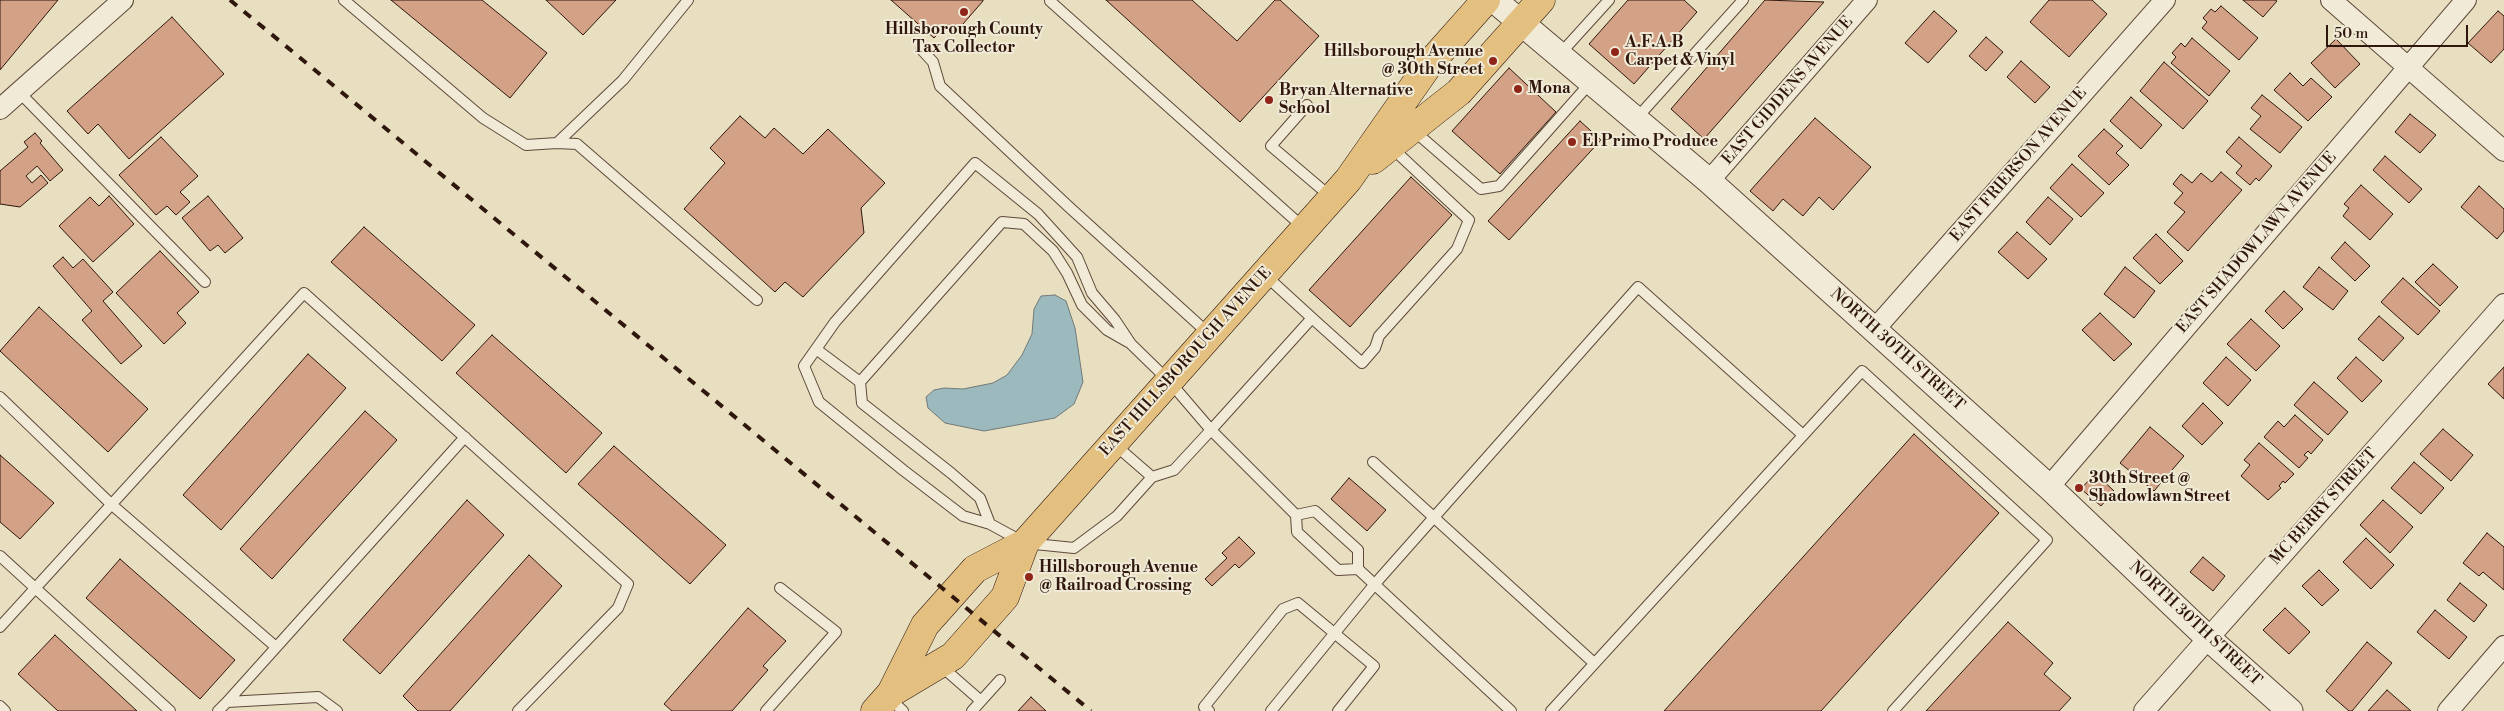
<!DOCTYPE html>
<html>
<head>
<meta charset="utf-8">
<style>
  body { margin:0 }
  #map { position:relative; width:2504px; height:711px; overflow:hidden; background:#e8dfc0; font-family:"Libre Bodoni",serif }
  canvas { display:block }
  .scale { position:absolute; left:2326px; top:25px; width:142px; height:22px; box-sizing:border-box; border:2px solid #30170d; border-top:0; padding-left:6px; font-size:15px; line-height:18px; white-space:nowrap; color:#30170d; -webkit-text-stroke:4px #f0ead6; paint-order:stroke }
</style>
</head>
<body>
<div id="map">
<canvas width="2504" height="711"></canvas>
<div class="scale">50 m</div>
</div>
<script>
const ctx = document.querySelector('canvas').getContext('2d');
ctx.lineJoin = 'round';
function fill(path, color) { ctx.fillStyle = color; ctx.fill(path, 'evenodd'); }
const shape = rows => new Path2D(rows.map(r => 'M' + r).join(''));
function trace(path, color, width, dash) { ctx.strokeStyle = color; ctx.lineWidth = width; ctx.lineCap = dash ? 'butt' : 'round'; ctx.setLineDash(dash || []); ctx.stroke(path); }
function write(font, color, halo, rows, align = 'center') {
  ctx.font = font + ' "Libre Bodoni",serif'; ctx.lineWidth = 4; ctx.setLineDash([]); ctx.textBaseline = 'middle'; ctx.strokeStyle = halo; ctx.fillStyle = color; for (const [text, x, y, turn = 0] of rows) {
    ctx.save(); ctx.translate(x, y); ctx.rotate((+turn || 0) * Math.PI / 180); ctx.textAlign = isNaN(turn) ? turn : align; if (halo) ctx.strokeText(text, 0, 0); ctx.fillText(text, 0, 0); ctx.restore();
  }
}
const water = shape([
  [1055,295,1066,301,1075,328,1083,382,1074,404,1055,418,984,431,945,423,928,408,926,397,934,390,944,388,963,389,993,383,1007,375,1022,355,1032,334,1034,309,1041,296,1055,295]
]);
const building = shape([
  [0,0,58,0,0,70,0,0],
  [391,0,482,0,547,53,510,98,391,0],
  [546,0,616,0,583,35,546,0],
  [891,0,983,0,983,1,956,32,947,24,934,38,891,0],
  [1106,0,1192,0,1237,41,1275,0,1280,0,1319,36,1240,122,1106,0],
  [1628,0,1684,0,1697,12,1634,84,1589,44,1628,0],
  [1765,0,1824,2,1704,139,1671,109,1765,0],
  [2049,0,2092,0,2107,14,2069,57,2030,22,2049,0],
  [2243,0,2275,0,2277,1,2263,17,2243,0],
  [2221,6,2258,38,2239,60,2202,28,2207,22,2203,18,2211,9,2215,12,2221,6],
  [1934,11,1957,31,1928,63,1905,43,1934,11],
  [2498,11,2504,16,2504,49,2491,63,2468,43,2498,11],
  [172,17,224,74,129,159,98,124,88,134,67,111,172,17],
  [1986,37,2003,52,1986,71,1969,56,1986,37],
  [2192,38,2230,71,2209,96,2171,63,2176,57,2172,53,2181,43,2185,47,2192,38],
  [2336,39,2360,64,2335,88,2311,63,2336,39],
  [2021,61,2050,87,2035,103,2007,77,2021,61],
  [2164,62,2208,101,2183,129,2140,91,2164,62],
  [1509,68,1556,112,1500,174,1452,131,1509,68],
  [2290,73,2303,86,2311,78,2332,97,2308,121,2274,90,2290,73],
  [2262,95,2302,127,2280,153,2250,129,2261,116,2251,108,2262,95],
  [2131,97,2162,125,2141,149,2110,121,2131,97],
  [2410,114,2436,135,2420,153,2395,132,2410,114],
  [740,116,765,138,774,128,803,154,828,129,885,183,861,208,864,233,803,297,785,282,775,292,684,209,725,163,710,148,740,116],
  [1815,118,1871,167,1833,210,1819,197,1803,216,1783,199,1773,211,1750,191,1815,118],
  [1580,121,1601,140,1509,240,1488,221,1580,121],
  [2104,129,2123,146,2116,153,2129,165,2109,185,2078,156,2104,129],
  [35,133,42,141,40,143,63,170,50,181,37,166,26,176,32,183,41,175,48,183,20,207,0,204,0,171,28,147,24,142,35,133],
  [161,137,198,176,180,192,190,202,176,215,167,206,156,215,119,175,161,137],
  [2239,137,2272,166,2259,181,2256,178,2250,185,2236,173,2242,166,2226,152,2239,137],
  [2385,156,2422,189,2409,203,2373,170,2385,156],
  [2072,164,2104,193,2081,217,2050,188,2072,164],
  [2221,172,2242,190,2188,251,2167,232,2185,212,2174,203,2183,193,2173,184,2181,174,2192,183,2201,173,2212,182,2221,172],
  [1411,177,1452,215,1350,327,1309,290,1411,177],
  [2361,185,2393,214,2370,240,2343,216,2349,208,2344,204,2361,185],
  [2479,186,2504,209,2504,231,2497,239,2461,207,2479,186],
  [109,196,134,224,93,262,59,226,90,197,99,206,109,196],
  [208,196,243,238,225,253,218,245,210,251,182,218,208,196],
  [2048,197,2073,219,2050,245,2026,222,2048,197],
  [364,227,475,325,442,361,331,262,364,227],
  [2017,232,2047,259,2028,279,1998,252,2017,232],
  [2156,234,2183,261,2160,284,2133,258,2156,234],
  [2345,242,2370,266,2355,281,2331,258,2345,242],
  [160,251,199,292,177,313,186,323,164,344,116,293,160,251],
  [63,257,73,268,83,259,113,292,103,301,142,346,121,364,82,320,92,311,53,266,63,257],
  [2433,264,2458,287,2440,306,2415,282,2433,264],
  [2125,267,2155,291,2134,318,2104,294,2125,267],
  [2319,267,2348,291,2333,310,2303,287,2319,267],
  [2403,278,2440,311,2418,335,2381,302,2403,278],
  [2284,291,2303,309,2283,329,2265,311,2284,291],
  [39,307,148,409,108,452,0,351,39,307],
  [2100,313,2132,344,2114,361,2082,330,2100,313],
  [2379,316,2404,338,2383,361,2358,339,2379,316],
  [2251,319,2280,346,2256,371,2227,344,2251,319],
  [492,335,602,433,566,473,456,373,492,335],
  [308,354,346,388,221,530,183,495,308,354],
  [2226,357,2251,380,2228,406,2203,383,2226,357],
  [2356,357,2382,381,2362,402,2337,378,2356,357],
  [2504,367,2504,399,2488,384,2504,367],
  [2314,382,2348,412,2328,435,2294,405,2314,382],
  [2203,403,2223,423,2202,445,2182,426,2203,403],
  [365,411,397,440,272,579,240,549,365,411],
  [2295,415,2323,440,2311,454,2308,451,2304,455,2308,458,2299,468,2264,437,2278,421,2284,427,2295,415],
  [2150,427,2184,456,2154,491,2120,463,2150,427],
  [2443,429,2473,455,2451,481,2420,454,2443,429],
  [1914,434,1999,513,1821,711,1664,711,1914,434],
  [2259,443,2294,474,2285,483,2283,481,2279,486,2281,488,2268,500,2241,476,2250,465,2244,460,2259,443],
  [614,446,726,545,690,584,578,484,614,446],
  [0,455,54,503,20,539,0,522,0,455],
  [2414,462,2444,488,2421,514,2391,488,2414,462],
  [2095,473,2114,491,2101,506,2081,489,2095,473],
  [1349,478,1386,510,1367,531,1331,499,1349,478],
  [467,500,504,535,380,674,343,640,467,500],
  [2383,500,2413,527,2390,553,2360,525,2383,500],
  [2487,533,2504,547,2504,590,2483,572,2479,576,2463,563,2487,533],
  [1239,537,1255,553,1239,568,1235,564,1212,586,1205,579,1227,558,1222,553,1239,537],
  [2366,538,2394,565,2371,589,2343,562,2366,538],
  [529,555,562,586,450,711,418,711,403,696,529,555],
  [2203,557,2225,576,2213,591,2190,572,2203,557],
  [120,559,235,660,200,699,86,598,120,559],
  [2319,570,2339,590,2322,606,2302,586,2319,570],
  [2460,583,2487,605,2474,622,2447,600,2460,583],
  [748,608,786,641,763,666,768,670,732,711,672,711,664,704,748,608],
  [2285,608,2310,632,2289,654,2263,630,2285,608],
  [2435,610,2467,637,2449,659,2417,632,2435,610],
  [2008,622,2053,663,2044,674,2071,698,2059,711,1926,711,2008,622],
  [55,635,137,711,58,711,18,674,55,635],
  [2367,642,2392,663,2352,711,2349,711,2326,691,2367,642],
  [2387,690,2411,711,2368,711,2387,690],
  [1031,697,1046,711,1018,711,1031,697]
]);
const service = shape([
  [344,0,483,118,526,145,557,143,623,80,688,0],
  [1050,1,1304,228],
  [921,49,933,62,940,86,1069,207,1209,334],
  [1560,54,1609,0],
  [19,92,205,282],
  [1307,105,1271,146,1331,197],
  [1636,119,1743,0],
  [1413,130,1481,189,1499,186,1591,82],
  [557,143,577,144,757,300],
  [1265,275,1312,318,1211,430,1296,515,1297,532,1338,570,1358,569],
  [1312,318,1362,363,1375,348,1379,336,1457,249,1469,220,1391,147],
  [816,349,860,382],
  [0,397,111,504,276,647],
  [1114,444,1152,477,1117,516,1074,548,1025,543,990,524,963,516,903,470,819,402,804,366,835,322,975,163,1038,214,1077,257,1092,293,1115,320,1131,344,1169,381,1211,430,1174,470,1152,477],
  [1373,462,1594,663],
  [1296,515,1315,511,1358,550,1358,569,1511,711],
  [990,524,980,498,951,473,862,403,860,382,1002,222,1024,224,1053,251,1067,273,1082,305,1107,330,1128,342],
  [0,556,170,711],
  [0,627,304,293,628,584,618,608,518,711],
  [941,666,981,701],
  [889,698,903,711],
  [227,702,465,437],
  [0,706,5,711],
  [218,711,227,702,318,697,337,711],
  [766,711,836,632,780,588],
  [972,711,1000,680],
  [1209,711,1204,707,1283,609,1298,603,1374,666,1338,711],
  [1271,711,1374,585,1638,287,1803,435],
  [1551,711,1862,371,2047,540,1893,711]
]);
const minor = shape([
  [2331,0,2504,151],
  [0,109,123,0],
  [1709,181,1867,0],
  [1874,330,2165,0],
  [2049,487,2466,0],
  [2144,711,2504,304],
  [2448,711,2504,646]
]);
const tertiary = shape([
  [1494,0,1709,181,2049,487,2208,638,2290,711]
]);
const primary = shape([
  [1373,160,1459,92,1541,0],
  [891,693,953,656,1005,597,1025,543],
  [875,711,891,693,925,625,975,569,1025,543,1348,180,1430,63,1486,0]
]);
const rail = shape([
  [230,0,1091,711]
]);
const markers = [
  [964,12,5,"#8f2418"],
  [1615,52,5,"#8f2418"],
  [1493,61,5,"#8f2418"],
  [1518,89,5,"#8f2418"],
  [1269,100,5,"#8f2418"],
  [1572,142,5,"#8f2418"],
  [2079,488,5,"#8f2418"],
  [1029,577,5,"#8f2418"]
];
const poiNames = [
  ["Hillsborough County",964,30,"center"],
  ["Tax Collector",964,48,"center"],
  ["A.F.A.B",1625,43],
  ["Carpet & Vinyl",1625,61],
  ["Hillsborough Avenue",1483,52,"right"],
  ["@ 30th Street",1483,70,"right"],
  ["Mona",1528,89],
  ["Bryan Alternative",1279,91],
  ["School",1279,109],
  ["El Primo Produce",1582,142],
  ["30th Street @",2089,479],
  ["Shadowlawn Street",2089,497],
  ["Hillsborough Avenue",1039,568],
  ["@ Railroad Crossing",1039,586]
];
const streetNames = [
  ["EAST GIDDENS AVENUE",1788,91,-49],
  ["EAST FRIERSON AVENUE",2019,165,-49],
  ["EAST SHADOWLAWN AVENUE",2257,243,-49],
  ["NORTH 30TH STREET",1897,350,42],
  ["EAST HILLSBOROUGH AVENUE",1186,362,-48],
  ["MC BERRY STREET",2324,507,-48],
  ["NORTH 30TH STREET",2195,624,43]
];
fill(water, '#9cbabd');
trace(water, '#717977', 1);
fill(building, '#d3a185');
trace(building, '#30170d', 1);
trace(service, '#5e493a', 12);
trace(minor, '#5e493a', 22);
trace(tertiary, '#5e493a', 27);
trace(primary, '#30170d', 29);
trace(service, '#f0ead6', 10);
trace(minor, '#f0ead6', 20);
trace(tertiary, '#f0ead6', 25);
trace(primary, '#e4c080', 28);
trace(rail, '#30170d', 4, [9, 9]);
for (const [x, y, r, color] of markers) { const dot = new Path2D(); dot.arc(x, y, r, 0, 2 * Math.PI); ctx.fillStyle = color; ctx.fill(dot); trace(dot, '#f0ead6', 2); }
write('bold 16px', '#30170d', '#f0ead6', poiNames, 'left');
write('16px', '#30170d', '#f0ead6', streetNames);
</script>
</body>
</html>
